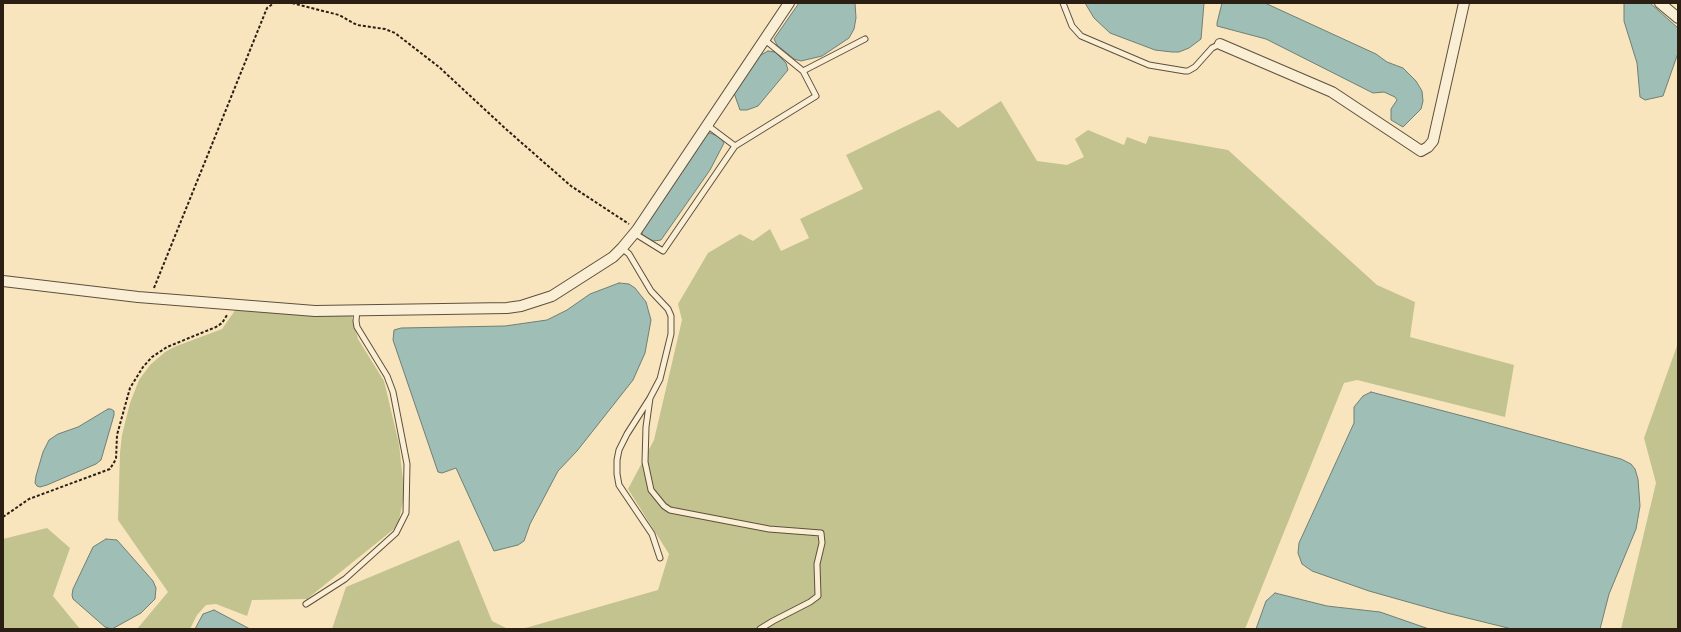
<!DOCTYPE html>
<html>
<head>
<meta charset="utf-8">
<style>
  body { margin:0 }
  #map { position:relative; width:1681px; height:632px; overflow:hidden; background:#f8e5be; font-family:"EB Garamond",serif }
  canvas { display:block }
  .frame { position:absolute; inset:0; border:4px solid #2a1f12; pointer-events:none }
</style>
</head>
<body>
<div id="map">
<canvas width="1681" height="632"></canvas>
<div class="frame"></div>
</div>
<script>
const ctx = document.querySelector('canvas').getContext('2d');
ctx.lineJoin = 'round';
function fill(path, color) { ctx.fillStyle = color; ctx.fill(path, 'evenodd'); }
const shape = rows => new Path2D(rows.map(r => 'M' + r).join(''));
function trace(path, color, width, dash) { ctx.strokeStyle = color; ctx.lineWidth = width; ctx.lineCap = dash ? 'butt' : 'round'; ctx.setLineDash(dash || []); ctx.stroke(path); }
const green = shape([
  [1001,101,1037,161,1067,165,1084,157,1075,139,1088,130,1124,145,1127,137,1146,144,1149,136,1228,150,1377,285,1415,302,1410,337,1514,365,1505,417,1357,380,1344,383,1245,629,522,629,658,590,669,554,628,489,654,440,682,320,678,304,708,253,740,234,753,241,770,229,781,251,809,238,800,219,863,189,846,155,939,110,958,128],
  [236,309,309,316,351,314,358,339,384,381,399,444,403,480,403,501,399,520,394,529,307,599,252,600,247,616,216,604,206,605,197,615,190,629,137,629,168,592,118,520,120,453,122,435,130,403,139,380,150,365,165,352,174,347,222,329],
  [1678,343,1678,629,1621,629,1656,483,1644,438],
  [47,528,70,548,53,596,80,629,3,629,3,539],
  [459,540,492,621,508,629,332,629,346,587]
]);
const water = shape([
  [799,3,855,3,856,18,854,29,849,38,822,56,801,61,794,59,777,45,774,39,799,3],
  [1085,3,1204,3,1201,39,1189,48,1179,52,1172,52,1155,50,1110,33,1094,18,1085,3],
  [1222,3,1265,3,1376,54,1387,62,1403,68,1416,81,1422,91,1423,101,1421,109,1403,127,1391,120,1391,109,1397,100,1395,97,1384,92,1373,93,1266,39,1217,26,1217,23,1222,3],
  [1624,3,1650,3,1678,28,1678,53,1663,96,1645,100,1640,97,1637,63,1624,21,1624,3],
  [768,51,775,52,786,63,788,70,758,106,747,110,740,110,734,93,759,56,768,51],
  [710,133,720,137,724,143,710,170,661,240,654,241,644,237,642,234,642,230,707,134,710,133],
  [619,283,629,284,635,288,646,302,651,320,645,353,633,380,577,451,558,471,530,524,524,541,518,545,494,551,456,468,442,473,438,472,393,340,394,330,401,328,505,326,547,320,567,310,590,294,619,283],
  [1371,392,1478,420,1621,459,1631,464,1635,469,1638,479,1640,506,1636,529,1609,594,1600,629,1512,629,1447,613,1369,591,1312,571,1302,564,1298,553,1299,543,1354,423,1354,407,1363,396,1371,392],
  [108,409,111,409,114,411,114,415,101,460,96,464,47,485,40,487,37,486,35,483,36,476,43,452,49,440,58,434,78,427,108,409],
  [106,539,117,540,153,581,156,588,155,599,141,613,112,629,105,627,73,599,72,595,73,589,93,547,106,539],
  [1275,593,1327,606,1380,612,1429,629,1256,629,1266,601,1275,593],
  [214,610,250,629,195,629,203,614,214,610]
]);
const path = shape([
  [292,3,339,15,357,25,385,29,395,33,439,67,507,130,571,186,629,224],
  [154,288,267,8,274,3],
  [3,517,29,499,110,469,116,459,117,435,130,388,143,367,152,357,167,347,216,327,222,323,227,315]
]);
const lane = shape([
  [1063,3,1072,26,1081,36,1149,65,1185,71,1188,71,1195,67,1212,48,1220,44],
  [803,71,865,39],
  [735,146,816,96,803,71,765,40],
  [634,233,663,251,735,146,707,125],
  [622,248,629,254,651,291,668,309,671,316,671,334,660,379,650,398,627,434,619,450,617,460,617,474,619,485,652,534,660,558],
  [650,398,646,427,645,462,651,490,664,506,670,510,769,529,821,533,822,543,817,564,818,596,810,602,773,621,760,629],
  [306,604,345,579,396,533,406,513,407,464,393,392,387,376,357,327,356,321,357,310]
]);
const street = shape([
  [1660,3,1678,18],
  [1220,44,1332,92,1421,151,1428,147,1433,141,1464,3],
  [3,281,138,297,315,311,507,308,521,306,552,296,613,257,622,248,637,230,789,3]
]);
fill(green, '#c2c38e');
fill(water, '#9ebeb6');
trace(water, '#707e74', 1);
trace(lane, '#5e503d', 7);
trace(street, '#5e503d', 12);
trace(path, '#2a1f12', 2, [3, 2]);
trace(lane, '#faeed5', 5);
trace(street, '#faeed5', 10);
</script>
</body>
</html>
